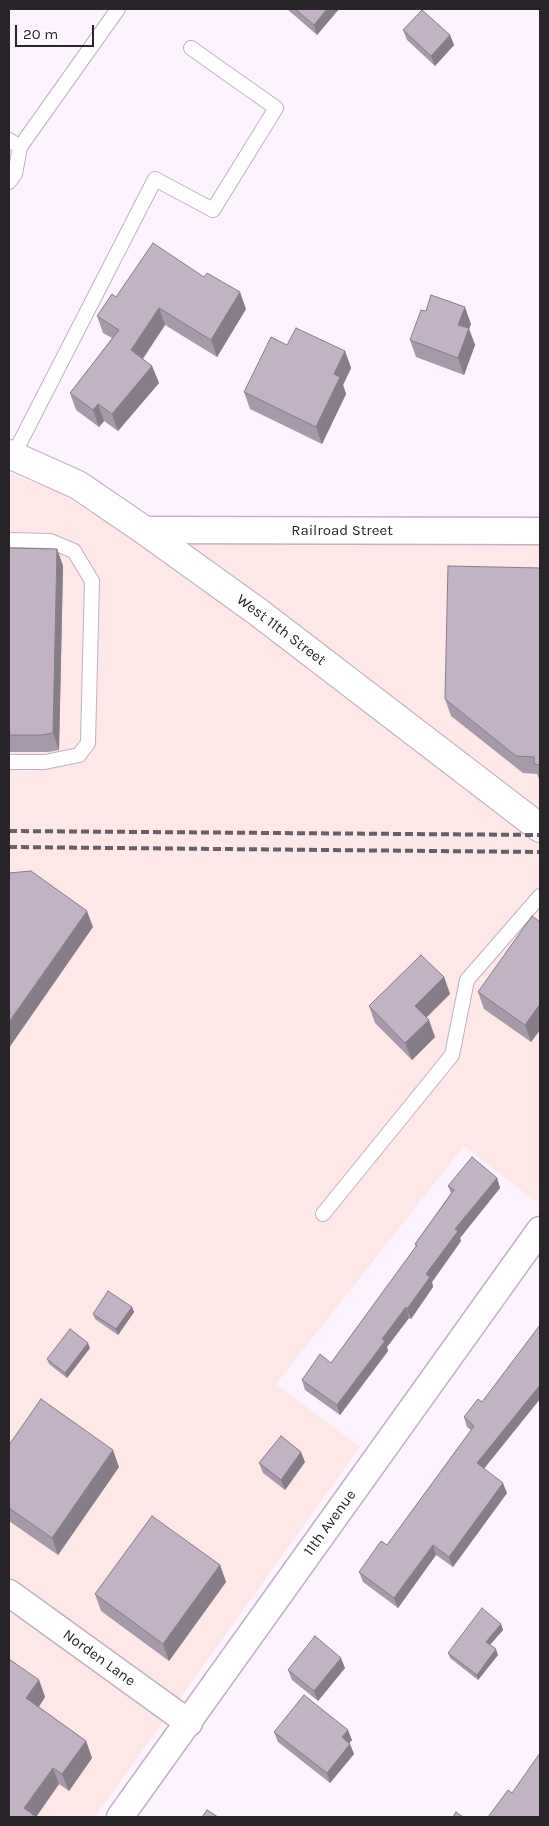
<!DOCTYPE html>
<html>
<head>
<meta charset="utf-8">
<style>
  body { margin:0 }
  #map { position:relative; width:549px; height:1826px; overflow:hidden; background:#fdf3ff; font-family:Karla,sans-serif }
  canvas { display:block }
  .frame { position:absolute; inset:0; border:10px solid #29232a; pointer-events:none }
  .scale { position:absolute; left:15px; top:25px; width:79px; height:22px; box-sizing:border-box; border:2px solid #29232a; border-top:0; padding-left:6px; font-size:15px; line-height:18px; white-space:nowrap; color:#29232a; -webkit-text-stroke:4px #fff; paint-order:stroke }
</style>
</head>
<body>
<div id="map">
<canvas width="549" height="1826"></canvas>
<div class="frame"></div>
<div class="scale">20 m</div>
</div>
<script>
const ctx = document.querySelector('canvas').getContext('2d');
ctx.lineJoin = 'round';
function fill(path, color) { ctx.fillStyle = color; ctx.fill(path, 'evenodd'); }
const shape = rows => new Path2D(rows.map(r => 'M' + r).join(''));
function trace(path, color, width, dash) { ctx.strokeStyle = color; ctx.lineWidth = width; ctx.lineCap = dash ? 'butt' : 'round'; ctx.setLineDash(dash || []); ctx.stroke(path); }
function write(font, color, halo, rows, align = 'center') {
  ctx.font = font + ' Karla,sans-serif'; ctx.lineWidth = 4; ctx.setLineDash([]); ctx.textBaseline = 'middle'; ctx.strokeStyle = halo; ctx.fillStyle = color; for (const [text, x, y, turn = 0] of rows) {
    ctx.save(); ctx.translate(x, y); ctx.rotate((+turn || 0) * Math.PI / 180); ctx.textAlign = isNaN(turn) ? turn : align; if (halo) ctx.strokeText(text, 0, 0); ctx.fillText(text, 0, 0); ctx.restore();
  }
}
const industrial = shape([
  [9,473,58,492,132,538,540,544,540,1196,536,1202,464,1146,276,1384,360,1447,95,1817,9,1817]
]);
const service = shape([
  [9,140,20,147,15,174,9,182],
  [20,147,118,9],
  [13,456,155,179,213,210,276,108,191,48],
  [9,540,50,541,74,551,92,581,88,743,79,755,45,762,9,762],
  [323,1214,452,1055,467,980,540,896]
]);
const minor = shape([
  [144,530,540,531],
  [9,1593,189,1723],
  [120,1817,540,1230]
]);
const tertiary = shape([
  [9,454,78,485,144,530,258,612,540,828]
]);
const rail = shape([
  [9,831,540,835],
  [9,847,540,852]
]);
const wall = shape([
  [287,9,339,9,317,35],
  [403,30,450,35,454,45,435,66,407,40],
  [116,297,246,309,217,357,165,325,143,359,152,366,159,383,118,431,104,421,99,427,76,410,70,393,112,338,103,333,97,316],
  [471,324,469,329,475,345,464,375,416,357,410,340],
  [345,351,351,368,343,385,346,394,322,444,250,409,244,392],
  [9,548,57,549,63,566,59,750,48,752,9,752],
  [540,568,540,781,537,774,523,773,451,716,445,699],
  [540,922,540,1030,531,1042,484,1009,478,992],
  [444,977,450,994,426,1017,435,1037,412,1060,375,1023,369,1006],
  [497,1178,500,1188,460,1238,461,1241,432,1282,433,1287,411,1319,409,1318,387,1347,388,1351,340,1415,305,1390,302,1380,331,1363,416,1247,415,1244,451,1193,448,1186],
  [132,1307,134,1312,118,1335,95,1319,93,1314],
  [540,1325,540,1399,484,1469,507,1493,453,1567,436,1555,398,1608,363,1582,359,1572,387,1545,471,1430,467,1427,464,1417,482,1402],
  [90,1348,67,1378,49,1364,47,1359],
  [9,1445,119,1467,58,1555,9,1521],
  [305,1462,285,1490,263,1473,259,1463],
  [220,1565,226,1582,169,1661,101,1611,95,1594],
  [501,1624,503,1630,490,1645,498,1655,478,1680,450,1658,448,1653],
  [345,1668,318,1701,292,1680,288,1670],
  [39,1680,45,1697,39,1707,86,1741,92,1758,69,1791,59,1784,36,1817],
  [274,1732,352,1740,349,1743,354,1754,330,1783,278,1742]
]);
const shadedWall = shape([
  [327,9,339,9,317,35,314,25],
  [450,35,454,45,435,66,431,56],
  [240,292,246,309,217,357,211,340],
  [465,307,471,324,469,329,475,345,464,375,458,358,458,325],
  [159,308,165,325,137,367,131,350],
  [345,351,351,368,343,385,346,394,322,444,316,427,334,374],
  [152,366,159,383,118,431,112,414],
  [98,404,104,421,99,427,93,410],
  [57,549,63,566,59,750,53,733],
  [87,911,93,927,9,1048,9,1022],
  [444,977,450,994,421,1023,415,1006],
  [540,1004,540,1030,531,1042,525,1025],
  [429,1020,435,1037,412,1060,405,1043],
  [497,1178,500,1188,460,1238,461,1241,432,1282,433,1287,411,1319,407,1309,426,1274,455,1229],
  [132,1307,134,1312,118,1335,116,1329],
  [406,1307,409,1318,387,1347,388,1351,340,1415,337,1405,382,1339],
  [88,1343,90,1348,67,1378,65,1373],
  [540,1385,540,1399,480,1473,477,1463],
  [113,1450,119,1467,58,1555,52,1538],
  [301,1452,305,1462,285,1490,281,1480],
  [503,1483,507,1493,453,1567,449,1557],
  [433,1545,436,1555,398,1608,394,1598],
  [220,1565,226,1582,169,1661,163,1644],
  [501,1624,503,1630,488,1647,486,1642],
  [496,1649,498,1655,478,1680,477,1675],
  [341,1658,345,1668,318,1701,314,1691],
  [39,1680,45,1697,33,1715,26,1698],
  [348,1730,352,1740,346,1747,342,1737],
  [86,1741,92,1758,69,1791,62,1774],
  [350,1744,354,1754,330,1783,327,1773],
  [53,1768,59,1784,36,1817,28,1817,24,1808]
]);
const building = shape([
  [295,9,327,9,314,25,295,9],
  [422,10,450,35,431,56,403,30,422,10],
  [153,243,204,277,207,273,240,292,211,340,159,308,131,350,152,366,112,414,98,404,93,410,70,393,119,330,97,316,112,294,116,297,153,243],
  [431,295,465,307,458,325,469,328,458,358,410,340,421,310,426,311,431,295],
  [296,328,345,351,334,374,340,377,316,427,244,392,271,337,287,345,296,328],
  [9,548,57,549,53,733,42,735,9,735,9,548],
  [448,566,540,568,540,765,534,764,534,757,516,756,445,699,448,566],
  [31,871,87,911,9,1022,9,873,31,871],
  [532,916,540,922,540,1004,525,1025,478,992,532,916],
  [421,955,444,977,415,1006,429,1020,405,1043,369,1006,421,955],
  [472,1157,497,1178,455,1229,458,1231,426,1274,430,1277,407,1309,406,1307,382,1339,385,1341,337,1405,302,1380,320,1354,331,1363,417,1245,415,1244,454,1190,448,1186,472,1157],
  [108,1291,132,1307,116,1329,93,1314,108,1291],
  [540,1325,540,1385,477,1463,503,1483,449,1557,433,1545,394,1598,359,1572,381,1541,387,1545,474,1426,464,1417,478,1399,482,1402,540,1325],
  [70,1329,88,1343,65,1373,47,1359,70,1329],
  [41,1399,113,1450,52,1538,9,1508,9,1445,41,1399],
  [281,1436,301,1452,281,1480,259,1463,281,1436],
  [152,1516,220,1565,163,1644,95,1594,152,1516],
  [482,1608,501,1624,486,1642,496,1649,477,1675,448,1653,482,1608],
  [315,1636,341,1658,314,1691,288,1670,315,1636],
  [9,1659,39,1680,26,1698,86,1741,62,1774,53,1768,24,1808,35,1816,34,1817,9,1817,9,1659],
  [304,1695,348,1730,342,1737,350,1744,327,1773,274,1732,304,1695],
  [540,1753,540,1817,488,1817,508,1790,512,1793,540,1753],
  [207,1810,218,1817,202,1817,207,1810],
  [456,1812,463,1817,453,1817,456,1812]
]);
const streetNames = [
  ["Railroad Street",342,531],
  ["West 11th Street",281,630,37],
  ["11th Avenue",330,1523,-54],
  ["Norden Lane",99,1658,36]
];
fill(industrial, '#fde7e7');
trace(service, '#c1b1c3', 16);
trace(minor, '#c1b1c3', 29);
trace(tertiary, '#c1b1c3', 30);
trace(service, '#fff', 14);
trace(minor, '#fff', 26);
trace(tertiary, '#fff', 28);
trace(rail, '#676068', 4, [8, 4]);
fill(wall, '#a699a9');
fill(shadedWall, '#877d89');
fill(building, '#c1b2c4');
trace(building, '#877d89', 1);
write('15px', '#29232a', '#fff', streetNames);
</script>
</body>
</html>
